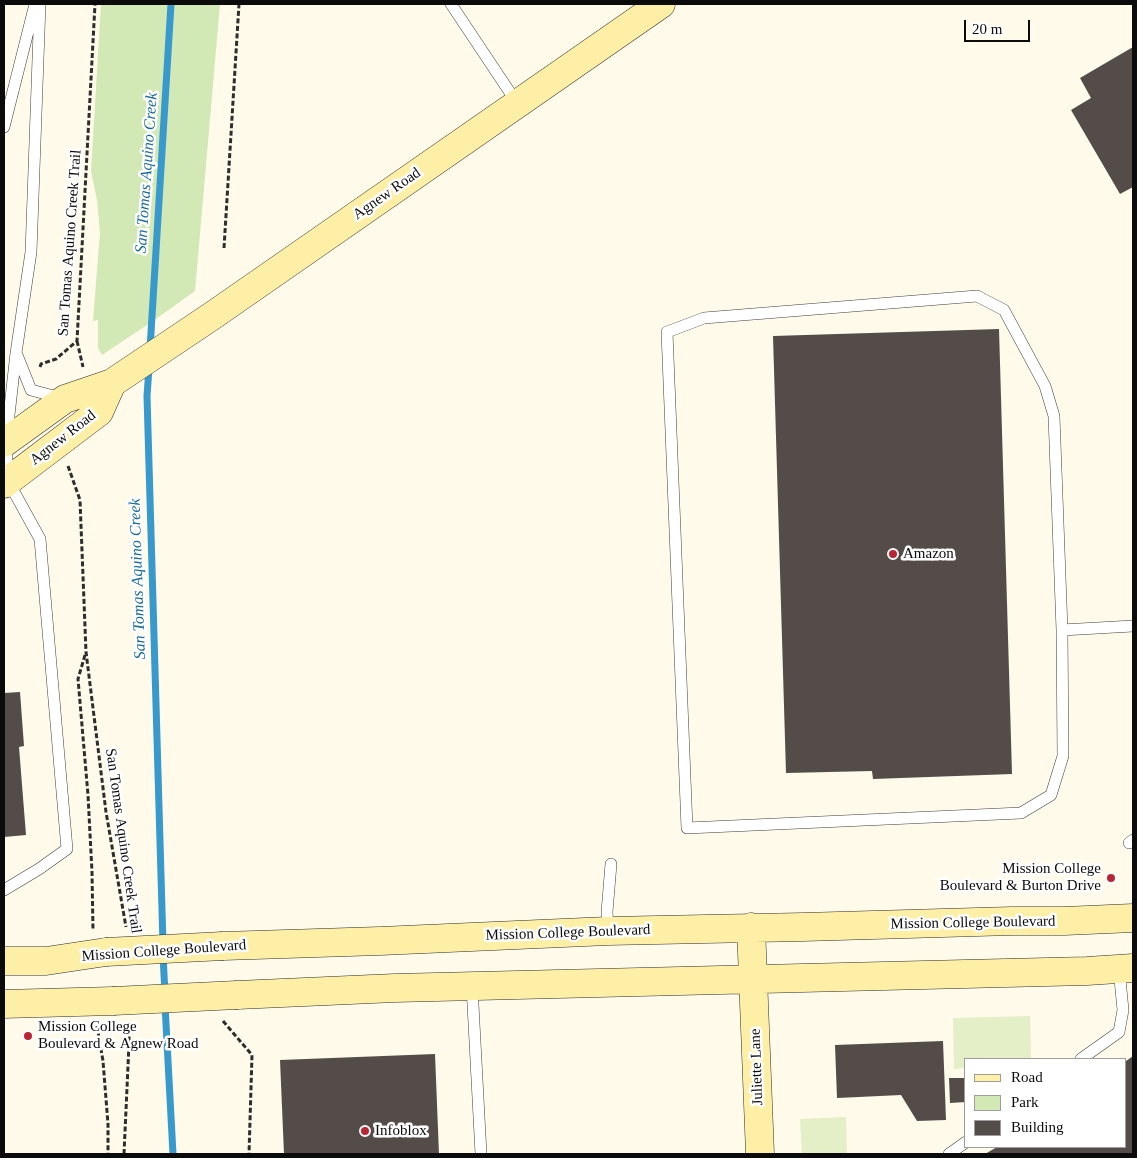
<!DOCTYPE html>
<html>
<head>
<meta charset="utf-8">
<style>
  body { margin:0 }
  #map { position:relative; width:1137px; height:1158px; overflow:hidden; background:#fffaea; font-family:"Times New Roman",serif }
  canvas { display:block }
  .frame { position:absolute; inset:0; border:5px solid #0b0b0b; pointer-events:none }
  .legend { position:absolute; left:964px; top:1058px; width:162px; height:90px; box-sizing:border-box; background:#fff; border:1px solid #9d9d9d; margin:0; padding:6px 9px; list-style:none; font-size:15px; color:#0b0b0b }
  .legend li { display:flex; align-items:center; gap:10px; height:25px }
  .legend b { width:25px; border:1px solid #9d9d9d }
  .scale { position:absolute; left:964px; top:20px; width:66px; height:22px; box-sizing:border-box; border:2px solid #0b0b0b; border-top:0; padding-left:6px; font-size:15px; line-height:18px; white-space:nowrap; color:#0b0b0b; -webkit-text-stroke:4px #fff; paint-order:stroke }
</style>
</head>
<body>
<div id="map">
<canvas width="1137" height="1158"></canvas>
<div class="frame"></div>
<ul class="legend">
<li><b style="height:6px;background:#feefa6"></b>Road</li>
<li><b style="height:14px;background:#d2e8b5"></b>Park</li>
<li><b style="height:14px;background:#544c48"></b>Building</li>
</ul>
<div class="scale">20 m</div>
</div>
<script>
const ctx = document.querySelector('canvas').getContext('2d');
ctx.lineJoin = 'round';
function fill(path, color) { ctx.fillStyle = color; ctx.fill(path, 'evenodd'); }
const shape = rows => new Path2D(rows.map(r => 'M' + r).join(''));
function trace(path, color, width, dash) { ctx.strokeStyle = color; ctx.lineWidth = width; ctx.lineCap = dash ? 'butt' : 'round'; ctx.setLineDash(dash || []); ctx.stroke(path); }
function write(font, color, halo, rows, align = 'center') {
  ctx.font = font + ' "Times New Roman",serif'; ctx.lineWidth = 5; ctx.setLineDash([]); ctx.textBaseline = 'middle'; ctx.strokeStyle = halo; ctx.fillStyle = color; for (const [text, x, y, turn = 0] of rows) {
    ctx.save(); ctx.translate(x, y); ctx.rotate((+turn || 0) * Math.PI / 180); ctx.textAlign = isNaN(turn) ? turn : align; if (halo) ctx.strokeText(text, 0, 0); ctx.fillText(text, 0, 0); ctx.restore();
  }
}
const green = shape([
  [101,4,220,4,195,291,153,321,102,355,98,348,98,320,93,321,100,233,97,200,91,171]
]);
const pitch = shape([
  [1030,1016,1031,1059,966,1059,966,1068,954,1069,953,1018],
  [846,1117,847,1154,802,1154,800,1119]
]);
const stream = shape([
  [150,349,171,4],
  [149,368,147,396,163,944],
  [163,955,165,994],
  [165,1005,173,1154]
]);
const building = shape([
  [1133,47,1133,187,1120,194,1071,110,1091,98,1080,78],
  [999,329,1012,774,873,779,872,771,786,773,773,336],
  [20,692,24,746,19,747,26,835,4,837,4,693],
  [943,1041,946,1120,917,1121,901,1095,837,1098,835,1045],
  [435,1054,439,1154,284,1154,280,1060],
  [1133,1056,1133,1154,985,1154,997,1147,1126,1147,1126,1061],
  [949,1078,966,1078,966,1102,950,1103]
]);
const path = shape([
  [224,248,239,4],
  [77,341,83,367],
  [40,367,41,364,56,359,77,341,95,4],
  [68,466,80,500,86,652,106,812,126,927],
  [85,655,78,679,88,795,92,872,93,930],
  [223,1021,252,1055,249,1154],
  [97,1026,103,1061,108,1124,108,1154],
  [124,1154,129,1044,129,1024]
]);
const lane = shape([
  [451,4,517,103],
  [4,127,35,4],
  [977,296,1004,310,1045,386,1054,416,1062,630,1063,756,1051,795,1021,813,687,828,667,332,704,318,977,296],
  [17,355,31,390,61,398],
  [8,480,6,442,16,353,31,252,40,4],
  [1062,630,1133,626],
  [1129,843,1133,840],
  [4,890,39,869,67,849,40,539,8,481],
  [608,931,607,912,611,864],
  [472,986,481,1154],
  [1081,1059,1119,1032,1123,1010,1119,969],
  [949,1154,966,1142]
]);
const secondary = shape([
  [4,443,65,399,112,383,212,316,661,4],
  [4,484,99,412,112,383],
  [751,927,760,1154],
  [223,946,380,941,608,931,803,927,1012,921,1064,921,1133,918],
  [4,961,46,961,106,952],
  [237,995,395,988,1087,971,1133,968],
  [4,1004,113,1001]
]);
const secondaryBridge = shape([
  [106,952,223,946],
  [113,1001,237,995]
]);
const markers = [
  [893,554,5,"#b92535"],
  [1111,878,5,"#b92535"],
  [28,1036,5,"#b92535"],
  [365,1131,5,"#b92535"]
];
const streetNames = [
  ["Agnew Road",387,194,-35],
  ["San Tomas Aquino Creek Trail",70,243,-86],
  ["Agnew Road",63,438,-38],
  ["San Tomas Aquino Creek Trail",123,841,82],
  ["Mission College Boulevard",973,923,-1],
  ["Mission College Boulevard",568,933,-2],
  ["Mission College Boulevard",164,951,-4],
  ["Juliette Lane",757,1067,-92]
];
const poiNames = [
  ["Amazon",903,554],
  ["Mission College",1101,869,"right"],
  ["Boulevard & Burton Drive",1101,886,"right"],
  ["Mission College",38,1027],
  ["Boulevard & Agnew Road",38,1044],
  ["Infoblox",375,1131]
];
const waterNames = [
  ["San Tomas Aquino Creek",147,173,-86],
  ["San Tomas Aquino Creek",138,579,-92]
];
fill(green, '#d2e8b5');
fill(pitch, '#e4efc7');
trace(stream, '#3799cc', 7);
fill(building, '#544c48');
trace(lane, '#3e3e3e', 12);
trace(secondary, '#2d2d2d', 29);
trace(path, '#2d2d2d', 3, [5, 2.5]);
trace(lane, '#fff', 11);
trace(secondary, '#feefa6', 28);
trace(secondaryBridge, '#2d2d2d', 29, []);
trace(secondaryBridge, '#feefa6', 28);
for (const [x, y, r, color] of markers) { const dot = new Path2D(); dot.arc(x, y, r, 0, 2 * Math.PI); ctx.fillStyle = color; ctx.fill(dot); trace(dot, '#fff', 2); }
write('15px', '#0b0b0b', '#fff', streetNames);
write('15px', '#0b0b0b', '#fff', poiNames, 'left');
write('italic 16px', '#17699b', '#fff', waterNames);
</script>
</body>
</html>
